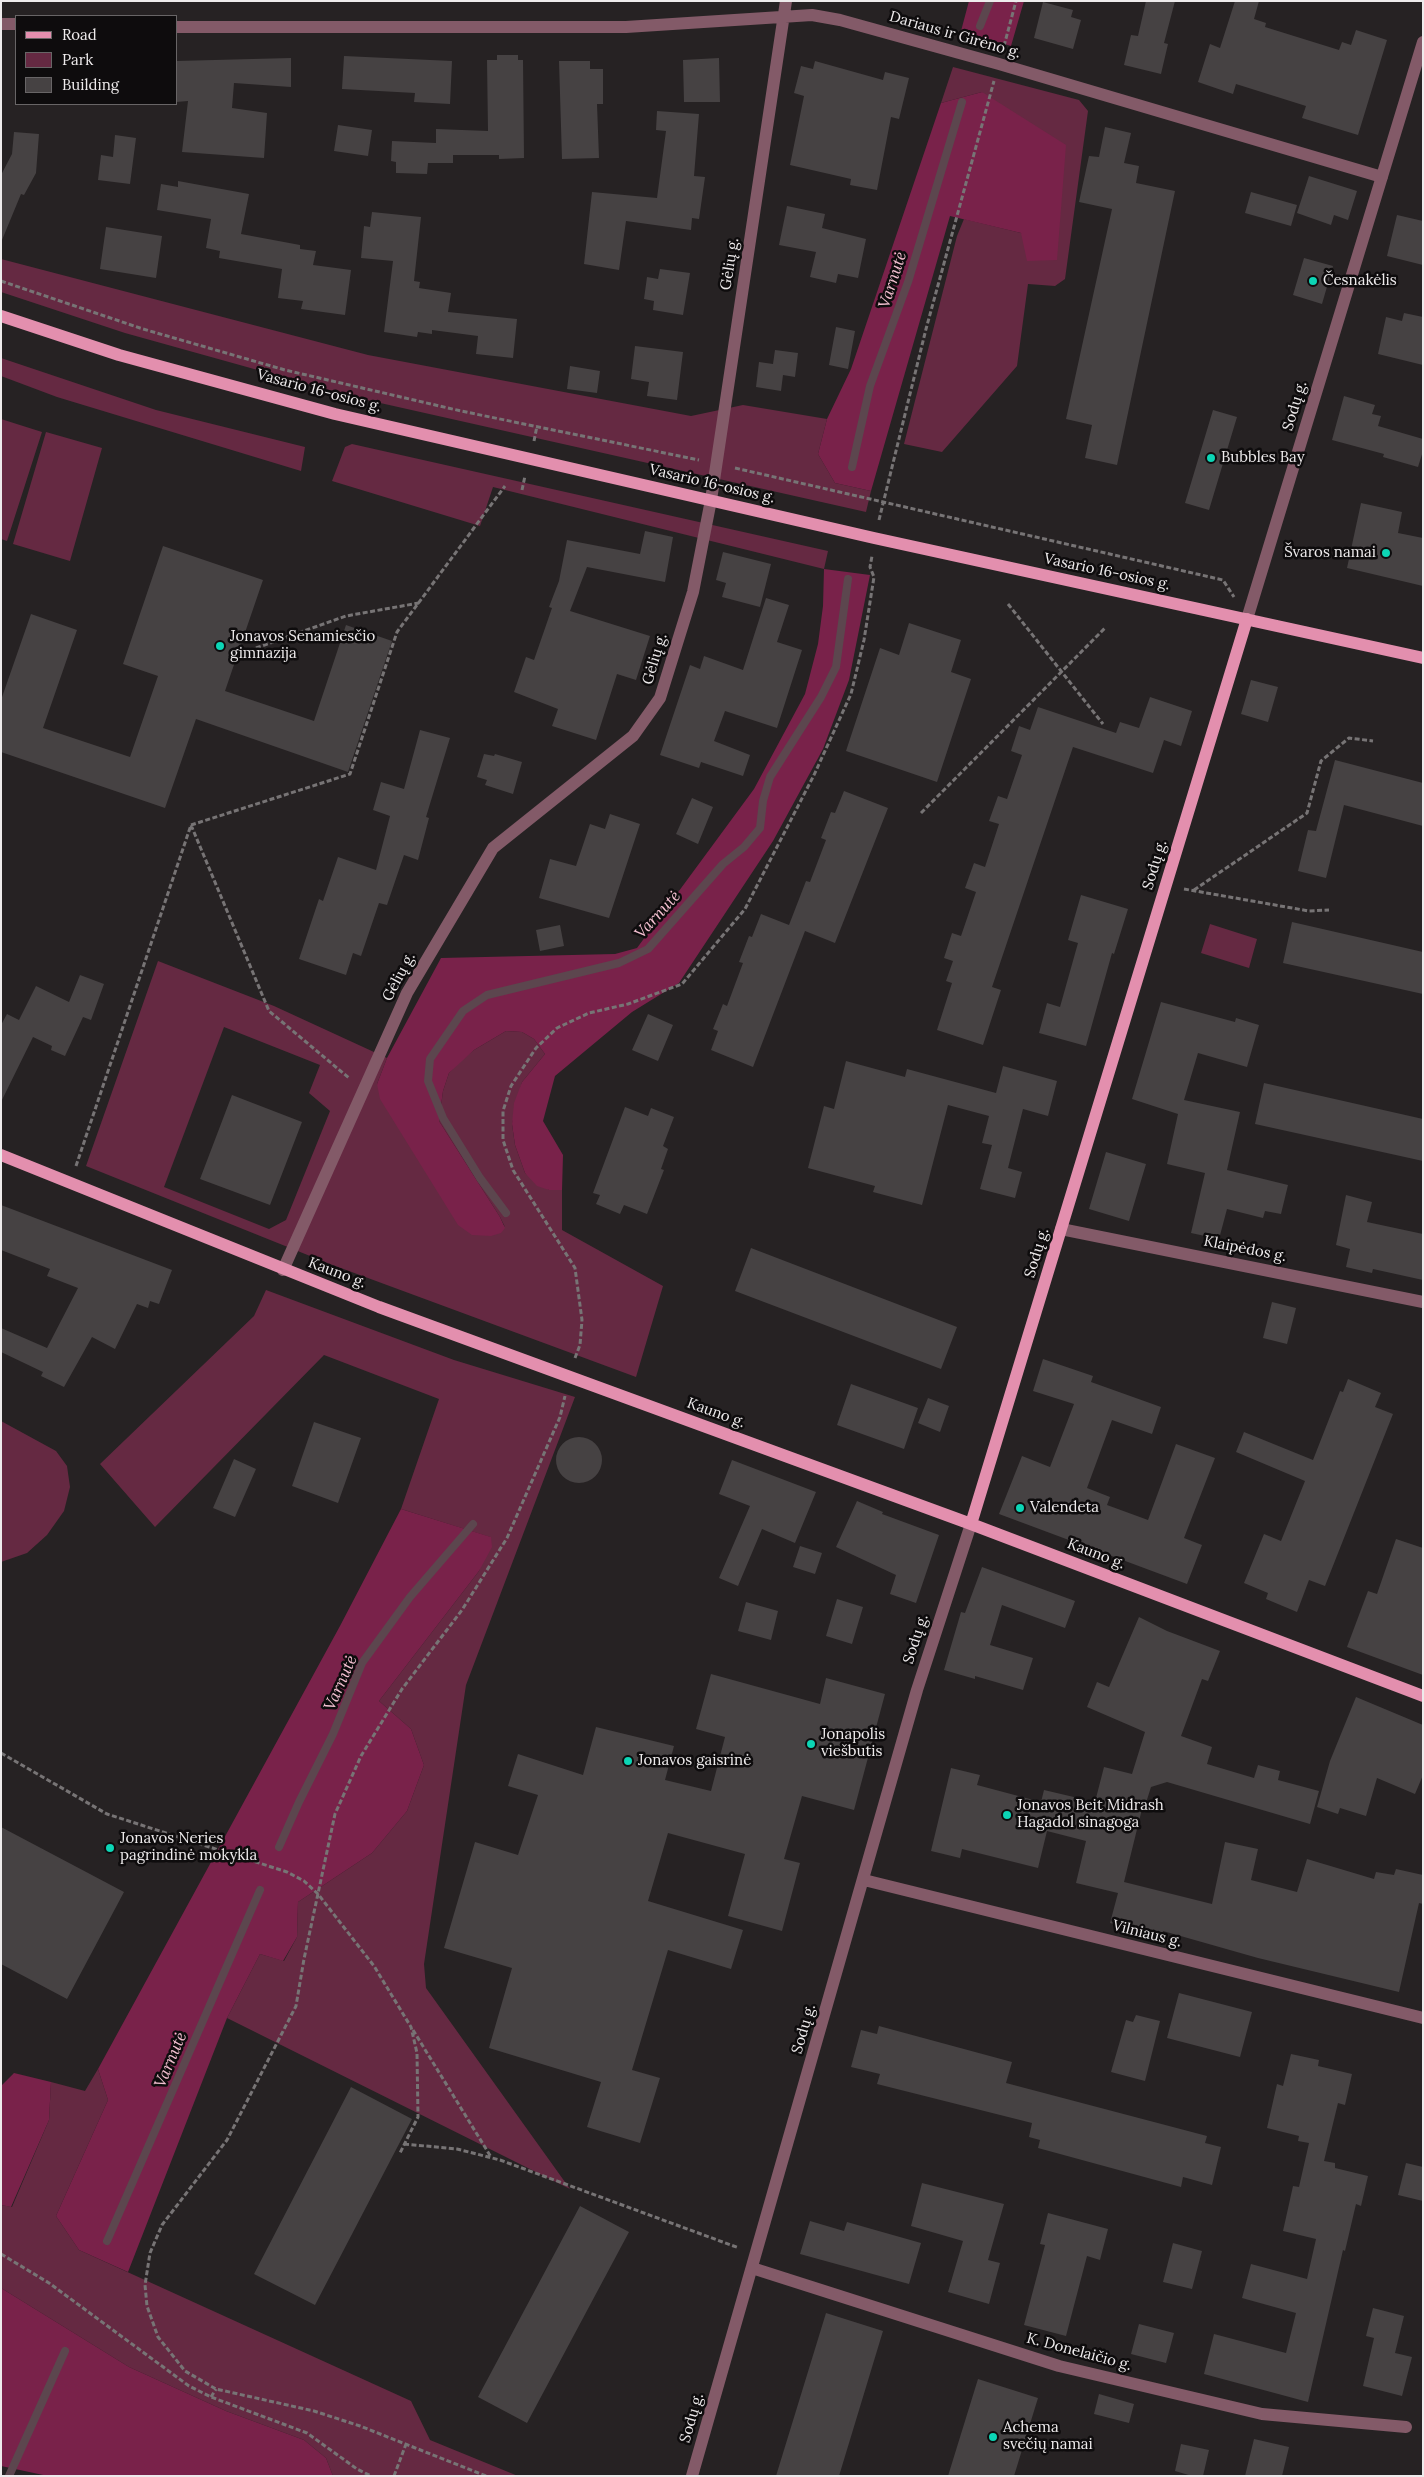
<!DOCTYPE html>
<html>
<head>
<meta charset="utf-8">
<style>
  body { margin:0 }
  #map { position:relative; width:1424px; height:2477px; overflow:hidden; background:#262223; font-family:Lora,serif }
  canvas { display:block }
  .frame { position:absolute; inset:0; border:2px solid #eeebec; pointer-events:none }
  .legend { position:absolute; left:15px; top:15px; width:162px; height:90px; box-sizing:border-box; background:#0e0c0d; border:1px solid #686566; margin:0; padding:6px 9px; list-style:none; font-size:15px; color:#eeebec }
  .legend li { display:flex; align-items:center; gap:10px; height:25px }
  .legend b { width:25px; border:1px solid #686566 }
</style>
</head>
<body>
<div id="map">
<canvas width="1424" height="2477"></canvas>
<div class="frame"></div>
<ul class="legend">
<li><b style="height:6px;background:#e38fae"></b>Road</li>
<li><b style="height:14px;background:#652942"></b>Park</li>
<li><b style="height:14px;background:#464243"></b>Building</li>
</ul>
</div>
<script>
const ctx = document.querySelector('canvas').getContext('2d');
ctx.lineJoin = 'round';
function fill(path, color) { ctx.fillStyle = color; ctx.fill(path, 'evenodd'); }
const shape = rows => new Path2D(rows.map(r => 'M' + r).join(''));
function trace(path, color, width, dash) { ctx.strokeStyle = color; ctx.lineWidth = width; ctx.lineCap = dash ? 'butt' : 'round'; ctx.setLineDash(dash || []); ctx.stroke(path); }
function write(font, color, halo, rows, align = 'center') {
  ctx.font = font + ' Lora,serif'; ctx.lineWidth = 5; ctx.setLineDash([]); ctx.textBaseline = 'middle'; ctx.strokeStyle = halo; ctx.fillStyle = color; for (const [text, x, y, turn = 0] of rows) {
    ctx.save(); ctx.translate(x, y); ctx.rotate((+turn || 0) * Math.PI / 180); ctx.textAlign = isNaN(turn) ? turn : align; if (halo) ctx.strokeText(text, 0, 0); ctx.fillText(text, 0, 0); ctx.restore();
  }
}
const green = shape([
  [953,67,1079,100,1088,111,1065,279,1055,286,1028,284,1017,366,942,452,904,444,957,236,964,219,1021,233,1056,260,982,92,941,103],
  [1,259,368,355,691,416,743,405,827,419,818,454,835,483,871,491,866,512,358,398,125,333,1,292],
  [1,358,156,410,305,447,301,471,57,397,1,376],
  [1,419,42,432,7,541,1,539],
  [46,432,102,448,70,561,13,544],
  [352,444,828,551,824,569,493,487,480,526,332,481,345,447],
  [1210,924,1257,939,1249,968,1201,953],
  [158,961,274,1006,387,1058,377,1084,505,1227,500,1217,439,1121,443,1091,449,1073,458,1063,474,1050,506,1031,522,1032,534,1039,545,1054,522,1082,512,1124,515,1145,525,1173,549,1190,562,1190,562,1230,663,1286,636,1377,330,1264,86,1166],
  [224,1027,320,1065,309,1093,330,1111,286,1220,269,1229,164,1187],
  [266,1290,454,1360,575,1397,466,1685,424,1964,426,1988,570,2189,227,2018,260,1954,284,1961,297,1937,298,1902,372,1853,407,1811,424,1765,411,1729,379,1701,479,1571,490,1537,401,1509,439,1399,324,1355,155,1527,100,1464,254,1316],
  [1,1421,56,1451,67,1466,70,1487,64,1511,47,1535,27,1553,1,1562],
  [98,2069,108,2100,56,2216,79,2250,411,2401,430,2440,518,2476,333,2476,326,2458,304,2440,226,2411,129,2367,1,2288,1,2205,12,2207,49,2120,51,2082,85,2091]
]);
const forest = shape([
  [969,1,1024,1,1011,46,961,31],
  [982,92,1066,145,1057,260,1027,261,1021,233,950,216,871,491,835,483,818,454,827,419,851,369,941,103],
  [824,569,870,575,849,680,823,749,773,841,679,983,632,1012,555,1076,543,1121,563,1155,562,1190,549,1190,537,1186,525,1173,515,1145,512,1124,514,1103,522,1082,545,1054,534,1039,522,1032,506,1031,474,1050,449,1073,443,1091,439,1121,500,1217,505,1228,501,1233,491,1236,472,1235,458,1225,380,1099,377,1084,387,1058,441,958,615,954,637,948,754,789,805,694,818,644,823,606],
  [401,1509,491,1537,492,1547,479,1571,379,1701,411,1729,424,1765,407,1811,372,1853,298,1902,297,1937,283,1961,260,1954,227,2018,128,2272,79,2250,56,2216,108,2100,98,2069,340,1626],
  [14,2073,51,2082,49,2120,11,2207,1,2205,1,2086],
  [1,2288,129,2367,226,2411,304,2440,326,2458,333,2476,48,2476,1,2466]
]);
const stream = shape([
  [980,26,990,1],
  [852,467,870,386,908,282,962,102],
  [506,1213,480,1178,443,1118,428,1081,430,1059,463,1011,487,995,619,963,648,949,723,864,744,847,760,828,763,801,770,777,821,697,836,667,848,579],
  [279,1847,299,1802,333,1734,362,1663,410,1597,473,1524],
  [107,2241,260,1890],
  [9,2476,65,2351]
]);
const building = shape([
  [1146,1,1175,1,1164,43,1168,44,1161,74,1124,65,1131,35,1138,36],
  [1235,1,1259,1,1254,19,1266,23,1265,27,1339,50,1342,42,1351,45,1356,30,1387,40,1358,135,1302,118,1306,106,1236,84,1233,94,1198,82,1210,44,1220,48],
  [1043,2,1073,10,1071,17,1081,20,1073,49,1034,38],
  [497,55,518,55,518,60,523,60,524,158,499,159,499,155,453,155,453,163,428,163,427,174,396,173,396,162,391,161,392,141,436,143,436,129,488,131,487,60,497,60],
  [344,56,452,61,450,104,414,102,415,93,342,89],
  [291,58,291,87,234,83,232,108,267,113,264,158,182,152,188,101,176,102,176,61],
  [719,58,720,102,684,102,683,60],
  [559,61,590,61,590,69,603,69,603,104,597,104,599,158,562,159],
  [815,61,883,80,885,72,909,78,899,119,891,117,877,190,850,185,851,179,790,165,804,96,794,93,801,66,813,69],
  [657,111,699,114,694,176,705,177,699,219,692,218,691,230,626,221,619,270,584,264,592,192,657,198,666,131,656,130],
  [338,125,372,130,368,156,334,151],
  [1105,127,1131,133,1124,163,1139,166,1136,183,1175,191,1117,465,1085,458,1092,425,1066,419,1112,209,1079,202,1089,156,1099,157],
  [14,132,39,134,36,173,24,195,21,194,2,240,1,175,12,154],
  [115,135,136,138,130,184,98,180,101,155,113,157],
  [1309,176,1357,191,1348,220,1334,215,1331,225,1297,213],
  [178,181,249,194,241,234,300,245,300,249,316,251,313,265,351,270,345,315,301,309,303,301,278,298,282,269,219,258,220,251,206,248,211,219,157,210,161,184,178,187],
  [1251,192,1297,205,1291,226,1245,213],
  [787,206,825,214,822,228,866,239,858,278,838,274,836,283,810,277,816,252,779,245],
  [372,212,421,217,414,281,420,282,419,288,451,293,448,312,517,319,513,358,476,354,478,336,432,330,432,334,418,332,417,337,384,332,393,261,361,258,364,226,370,227],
  [1397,215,1423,221,1423,265,1387,256],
  [106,227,162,236,156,278,100,269],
  [1304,258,1333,266,1322,304,1293,295],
  [660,269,690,273,683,315,653,310,654,301,644,299,647,277,658,279],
  [1404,313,1423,317,1423,365,1378,354,1386,317,1402,321],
  [836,327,855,331,848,369,829,365],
  [635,346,683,352,677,400,647,396,649,382,631,379],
  [775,350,798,353,795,377,783,375,781,391,756,387,759,362,773,364],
  [570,366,600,371,597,393,567,389],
  [1344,396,1375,405,1372,414,1381,416,1378,426,1423,439,1423,451,1418,467,1383,457,1384,454,1332,440],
  [1213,410,1237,417,1209,510,1185,503],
  [1361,503,1402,512,1398,533,1423,538,1423,586,1347,568],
  [645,531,673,537,665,582,587,567,570,611,650,636,636,680,617,674,596,740,552,726,558,709,514,692,526,657,534,660,552,608,549,607,559,581,567,540,640,554],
  [163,546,263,580,225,691,314,721,346,625,392,641,348,772,196,719,165,808,1,752,1,700,31,614,77,630,43,728,130,757,158,676,123,664],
  [723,552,771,564,760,607,722,597,726,583,716,580],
  [766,598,789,605,777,642,802,650,777,728,725,711,714,741,750,755,743,776,701,762,699,768,660,755,690,665,700,669,704,656,743,670],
  [909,623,961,640,951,672,971,679,937,782,846,751,880,648,899,655],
  [1251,680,1278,687,1268,722,1241,714],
  [1150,697,1192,711,1181,746,1164,740,1153,773,1073,747,992,987,1001,990,983,1045,937,1030,952,983,946,981,953,961,944,958,952,933,961,936,976,892,965,888,974,863,985,867,999,824,989,821,998,796,1007,799,1022,755,1011,751,1019,726,1030,730,1038,707,1116,733,1120,722,1139,728],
  [420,730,450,738,426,817,429,818,418,860,404,855,387,905,379,903,361,956,353,953,346,975,299,959,319,899,323,901,338,857,376,870,390,816,373,810,381,782,404,789],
  [484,754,494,756,495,754,522,762,513,794,485,785,487,780,477,777],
  [1335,760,1423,783,1423,826,1344,805,1326,878,1298,871,1308,830,1316,831],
  [844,791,888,808,835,943,805,931,753,1067,711,1050,718,1031,713,1029,723,1004,727,1006,743,963,739,962,749,936,752,937,761,914,789,925,806,881,810,882,826,840,821,838,831,812,835,813],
  [692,798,713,807,698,844,676,834],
  [610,814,640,824,609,918,539,898,550,859,576,866,590,824,605,829],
  [1081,895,1128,909,1114,954,1112,953,1086,1046,1039,1033,1047,1003,1060,1007,1078,943,1068,940],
  [1292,922,1423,952,1423,994,1283,963],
  [560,925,564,946,540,951,536,930],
  [80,975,104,984,91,1020,83,1017,65,1056,51,1050,52,1046,33,1037,1,1102,1,1025,7,1014,19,1020,36,986,69,1002],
  [1161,1002,1235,1022,1236,1018,1259,1025,1247,1067,1198,1053,1184,1100,1240,1112,1227,1170,1288,1185,1281,1214,1265,1211,1263,1218,1227,1209,1219,1239,1191,1233,1205,1173,1167,1164,1178,1114,1132,1099],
  [648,1014,673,1025,658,1061,632,1050],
  [846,1061,905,1077,907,1069,996,1093,1003,1066,1057,1081,1048,1116,1023,1109,1008,1168,1022,1172,1015,1198,980,1189,992,1145,982,1143,989,1116,948,1105,922,1205,873,1192,875,1186,808,1168,824,1106,834,1109],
  [1264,1083,1423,1119,1423,1161,1255,1124],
  [232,1095,302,1122,270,1205,200,1179],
  [625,1107,648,1116,651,1108,674,1117,663,1146,668,1149,661,1169,664,1170,647,1214,624,1205,620,1214,596,1204,600,1195,593,1193],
  [1106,1152,1146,1164,1129,1221,1089,1209],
  [1346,1195,1372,1202,1367,1222,1423,1234,1423,1280,1373,1269,1372,1273,1346,1267,1350,1249,1336,1245],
  [1,1205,172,1270,159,1304,150,1301,148,1308,137,1304,115,1349,92,1337,64,1387,41,1376,43,1372,1,1352,1,1328,47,1348,78,1288,47,1276,50,1269,1,1250],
  [751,1248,957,1327,941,1369,735,1291],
  [1272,1302,1296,1308,1287,1344,1263,1338],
  [1043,1359,1093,1376,1091,1382,1161,1407,1152,1434,1112,1420,1087,1488,1110,1497,1107,1505,1148,1520,1176,1444,1215,1458,1184,1538,1202,1545,1187,1584,999,1514,1022,1456,1050,1467,1074,1404,1033,1391],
  [1348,1379,1381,1393,1375,1407,1393,1414,1325,1586,1309,1580,1297,1612,1266,1599,1268,1593,1244,1583,1264,1534,1281,1541,1305,1481,1236,1452,1244,1432,1313,1460,1340,1391,1343,1392],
  [851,1384,918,1408,904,1449,837,1425],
  [928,1398,949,1406,940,1432,918,1423],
  [314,1422,361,1438,338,1503,292,1486],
  '556 1460a23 23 0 1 1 46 0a23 23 0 1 1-46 0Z',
  [234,1459,256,1469,235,1517,213,1508],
  [732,1460,816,1492,795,1543,762,1529,738,1586,719,1578,750,1506,719,1494],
  [857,1501,883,1512,882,1514,939,1535,916,1603,890,1594,896,1575,836,1547],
  [1396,1539,1423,1548,1423,1675,1347,1647,1368,1591,1377,1594],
  [800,1546,822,1553,815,1574,793,1567],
  [982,1567,1075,1601,1065,1628,1002,1605,990,1645,1033,1658,1023,1690,975,1676,975,1679,944,1670,961,1612,965,1613],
  [837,1599,863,1607,852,1644,826,1636],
  [746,1602,778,1611,771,1640,738,1631],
  [1139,1617,1167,1631,1220,1651,1208,1681,1202,1679,1181,1736,1212,1747,1207,1764,1254,1778,1258,1765,1280,1771,1278,1780,1319,1791,1310,1824,1167,1782,1151,1787,1145,1806,1143,1805,1124,1882,1212,1904,1225,1842,1258,1849,1251,1880,1297,1892,1307,1859,1374,1879,1376,1872,1394,1875,1396,1869,1423,1875,1423,1904,1419,1903,1399,1992,1258,1958,1163,1931,1162,1936,1110,1923,1118,1893,1076,1883,1086,1841,1047,1831,1038,1868,962,1849,960,1858,931,1851,951,1768,980,1775,977,1785,1041,1802,1044,1790,1095,1802,1104,1767,1132,1774,1145,1732,1087,1707,1097,1682,1109,1687],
  [711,1674,820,1704,826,1678,885,1694,854,1810,802,1796,784,1859,800,1863,782,1931,728,1916,745,1854,668,1833,648,1901,743,1930,731,1969,668,1950,632,2070,660,2078,640,2143,587,2127,601,2082,489,2048,512,1968,444,1948,475,1842,518,1855,538,1795,508,1786,518,1754,583,1775,596,1727,674,1746,665,1780,711,1791,725,1737,696,1729],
  [1356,1697,1423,1725,1423,1775,1415,1794,1377,1778,1366,1816,1340,1808,1338,1814,1317,1807,1330,1761],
  [1,1827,124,1892,67,1999,1,1964],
  [1179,1993,1252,2012,1240,2057,1167,2038],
  [1136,2015,1160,2021,1145,2081,1111,2072,1126,2020,1133,2022],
  [879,2026,1012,2062,1006,2083,1207,2136,1205,2143,1221,2147,1212,2185,1183,2177,1181,2187,1038,2148,1040,2140,1029,2137,1032,2123,877,2084,880,2074,851,2067,861,2030,877,2034],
  [1291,2054,1319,2060,1318,2066,1352,2074,1345,2105,1338,2103,1324,2161,1335,2163,1335,2168,1368,2176,1361,2206,1356,2204,1345,2251,1343,2250,1308,2402,1204,2374,1214,2334,1286,2353,1296,2313,1242,2298,1251,2264,1307,2279,1316,2239,1283,2231,1293,2186,1299,2187,1309,2143,1298,2141,1299,2136,1267,2128,1277,2084,1283,2086],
  [351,2087,412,2119,315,2305,254,2274],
  [1406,2163,1423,2167,1423,2201,1398,2195],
  [922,2183,1004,2204,988,2260,1000,2263,989,2304,948,2292,963,2241,911,2226],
  [580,2206,629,2232,527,2423,478,2397],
  [1048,2213,1108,2229,1100,2260,1087,2256,1066,2336,1024,2325,1045,2245,1040,2244],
  [810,2221,844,2231,847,2222,921,2243,909,2284,800,2254],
  [1173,2243,1202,2251,1192,2289,1163,2282],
  [1373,2308,1404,2316,1395,2353,1412,2357,1402,2396,1363,2386,1374,2338,1366,2336],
  [826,2313,883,2331,839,2476,776,2476],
  [1139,2324,1174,2333,1166,2363,1131,2354],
  [978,2379,1038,2398,1014,2476,948,2476],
  [1099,2394,1134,2404,1129,2423,1094,2414],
  [1254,2439,1289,2447,1282,2476,1245,2476],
  [1181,2444,1209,2450,1203,2476,1192,2476,1175,2471]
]);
const path = shape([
  [1004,46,1016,1],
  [1,281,143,329,285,370,461,411,699,460],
  [534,441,537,426],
  [735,468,1223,580,1234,597],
  [522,490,525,476],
  [879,520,926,329,994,81],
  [1008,604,1103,724],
  [256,648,346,616,419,603],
  [921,813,1105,628],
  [191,825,350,774,397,632,505,486],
  [1184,889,1309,911,1329,910],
  [1194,890,1307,813,1321,761,1349,738,1373,741],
  [76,1166,191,825,269,1011,349,1078],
  [575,1358,580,1345,582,1320,575,1268,513,1170,503,1140,503,1111,511,1086,536,1048,557,1028,589,1013,628,1004,682,984,745,909,814,775,851,694,864,640,874,577,870,567,872,556],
  [1,1753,107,1814,287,1872,304,1881,318,1894,374,1966,411,2027,417,2053,418,2117,400,2153],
  [413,2030,491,2157],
  [404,2144,457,2149,500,2160,739,2248],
  [1,2254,49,2283,189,2386,211,2397,307,2433,357,2469,371,2476],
  [211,2397,216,2389],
  [394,2476,406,2444],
  [486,2476,360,2426,314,2411,216,2389,185,2371,158,2337,147,2306,145,2285,150,2253,162,2225,227,2140,296,2006,304,1959,335,1814,361,1756,402,1689,462,1610,507,1538,560,1417,565,1396]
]);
const minor = shape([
  [1,24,16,24],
  [176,27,626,27,812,15,840,20,999,64,1382,177],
  [1247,619,1423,42],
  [1061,1229,1423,1302],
  [283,1270,407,993,493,848,633,736,660,698,693,592,711,500,786,1],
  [864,1880,1423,2018],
  [752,2268,1059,2366,1262,2414,1406,2427],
  [692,2476,917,1690,971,1524]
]);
const major = shape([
  [1,316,119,355,335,414,874,538,1423,658],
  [1,1155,379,1307,971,1524,1423,1696],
  [971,1524,1247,619]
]);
const markers = [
  [1313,281,5,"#0cd5b5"],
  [1211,458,5,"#0cd5b5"],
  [1386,553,5,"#0cd5b5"],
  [220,646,5,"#0cd5b5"],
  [1020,1508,5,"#0cd5b5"],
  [811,1744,5,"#0cd5b5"],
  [628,1761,5,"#0cd5b5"],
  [1007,1815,5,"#0cd5b5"],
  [110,1848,5,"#0cd5b5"],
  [993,2437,5,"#0cd5b5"]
];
const streetNames = [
  ["Dariaus ir Girėno g.",955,35,16],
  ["Gėlių g.",730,264,-81],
  ["Vasario 16-osios g.",319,391,15],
  ["Sodų g.",1295,406,-73],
  ["Vasario 16-osios g.",712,484,13],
  ["Vasario 16-osios g.",1107,572,12],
  ["Gėlių g.",655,659,-73],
  ["Sodų g.",1155,865,-73],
  ["Gėlių g.",399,977,-62],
  ["Klaipėdos g.",1245,1249,11],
  ["Sodų g.",1037,1253,-73],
  ["Kauno g.",337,1273,21],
  ["Kauno g.",716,1413,20],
  ["Kauno g.",1096,1554,21],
  ["Sodų g.",916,1639,-72],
  ["Vilniaus g.",1147,1934,14],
  ["Sodų g.",804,2029,-74],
  ["K. Donelaičio g.",1079,2352,15],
  ["Sodų g.",692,2418,-74]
];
const poiNames = [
  ["Česnakėlis",1323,281],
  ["Bubbles Bay",1221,458],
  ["Švaros namai",1376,553,"right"],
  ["Jonavos Senamiesčio",230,637],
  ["gimnazija",230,654],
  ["Valendeta",1030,1508],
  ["Jonapolis",821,1735],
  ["viešbutis",821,1752],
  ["Jonavos gaisrinė",638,1761],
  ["Jonavos Beit Midrash",1017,1806],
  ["Hagadol sinagoga",1017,1823],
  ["Jonavos Neries",120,1839],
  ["pagrindinė mokykla",120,1856],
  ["Achema",1003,2428],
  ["svečių namai",1003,2445]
];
const waterNames = [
  ["Varnutė",893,280,-72],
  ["Varnutė",658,915,-47],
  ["Varnutė",341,1683,-66],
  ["Varnutė",171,2060,-67]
];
fill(green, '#652942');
fill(forest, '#79224a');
trace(stream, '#5c464e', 8);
fill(building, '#464243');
trace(path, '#777475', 3, [5, 2.5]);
trace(minor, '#835a68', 12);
trace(major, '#e38fae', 12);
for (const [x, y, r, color] of markers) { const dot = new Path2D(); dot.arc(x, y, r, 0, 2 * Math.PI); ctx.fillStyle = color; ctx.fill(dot); trace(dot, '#0e0c0d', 2); }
write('15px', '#eeebec', '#0e0c0d', streetNames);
write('15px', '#eeebec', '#0e0c0d', poiNames, 'left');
write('italic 16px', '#f5c1d2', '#0e0c0d', waterNames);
</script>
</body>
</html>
